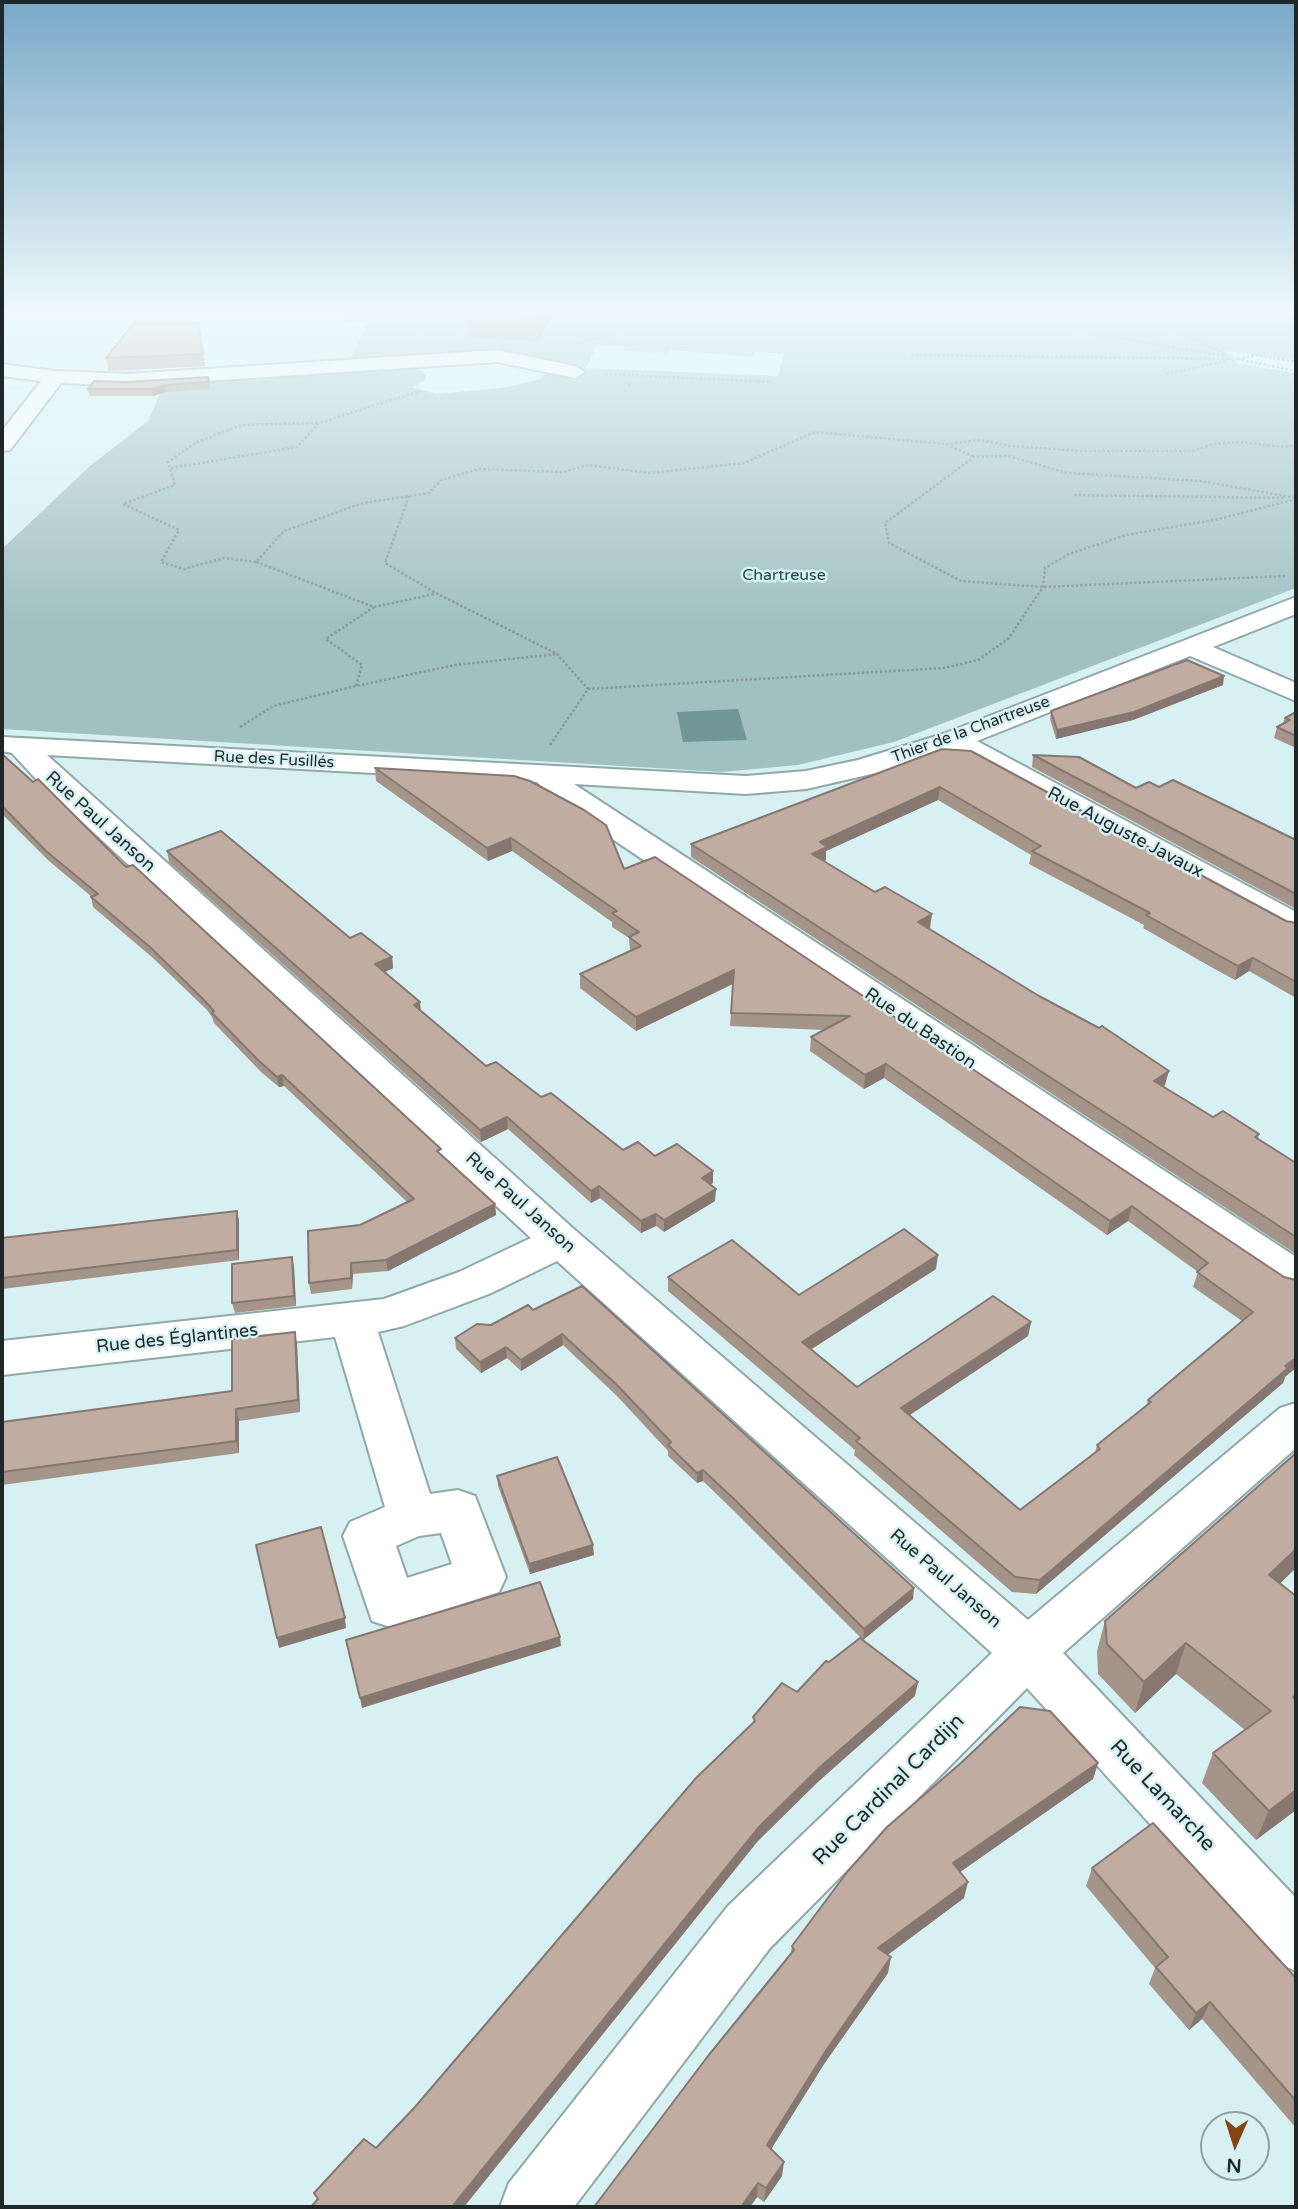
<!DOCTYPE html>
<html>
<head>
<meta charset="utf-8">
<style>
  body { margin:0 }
  #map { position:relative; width:1298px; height:2209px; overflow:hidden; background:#d7f1f3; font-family:"Varela Round",sans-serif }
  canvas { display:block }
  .frame { position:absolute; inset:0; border:4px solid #1e2828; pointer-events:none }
  .north { position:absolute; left:1200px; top:2111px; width:70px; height:70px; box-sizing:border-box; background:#d7f1f3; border:2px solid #8da1a2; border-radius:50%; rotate:183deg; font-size:19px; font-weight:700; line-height:28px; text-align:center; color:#1e2828 }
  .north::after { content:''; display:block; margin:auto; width:24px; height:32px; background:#864413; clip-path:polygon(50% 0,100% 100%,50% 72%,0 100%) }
</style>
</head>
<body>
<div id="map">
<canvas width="1298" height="2209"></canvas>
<div class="frame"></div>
<div class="north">N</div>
</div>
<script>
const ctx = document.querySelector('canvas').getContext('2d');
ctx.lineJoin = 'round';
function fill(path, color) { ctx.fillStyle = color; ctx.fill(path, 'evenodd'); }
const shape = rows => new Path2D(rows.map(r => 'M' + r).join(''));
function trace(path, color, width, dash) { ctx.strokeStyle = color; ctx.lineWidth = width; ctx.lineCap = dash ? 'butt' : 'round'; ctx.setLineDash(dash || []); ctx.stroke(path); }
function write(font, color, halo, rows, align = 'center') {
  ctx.font = font + ' "Varela Round",sans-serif'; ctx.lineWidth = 5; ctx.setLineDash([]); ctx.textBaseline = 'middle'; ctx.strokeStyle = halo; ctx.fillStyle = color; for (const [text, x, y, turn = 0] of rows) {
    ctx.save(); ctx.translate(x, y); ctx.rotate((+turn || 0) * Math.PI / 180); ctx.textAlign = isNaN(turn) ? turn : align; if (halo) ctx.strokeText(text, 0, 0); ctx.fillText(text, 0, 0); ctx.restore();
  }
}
const green = shape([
  [346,311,1296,311,1296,360,1223,351,1233,356,1238,364,1296,373,1296,588,894,742,798,765,722,772,2,729,2,549,90,466,148,421,160,394,169,385,402,367,420,370,426,375,424,381,412,387,436,394,502,388,541,379,556,364,489,352,349,361,368,323,342,322],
  [597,345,625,346,623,351,668,353,670,350,754,357,755,352,784,354,778,376,586,368]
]);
const water = shape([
  [738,709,747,740,683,742,677,712]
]);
const path = shape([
  [1173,311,1175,331,1226,354],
  [1014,313,1104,336,1225,356],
  [461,330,473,311],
  [417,332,424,321,425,311],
  [576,344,611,335,648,311],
  [911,355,1238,359],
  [1237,359,1296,371],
  [1238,359,1256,355,1296,362],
  [605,374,772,382],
  [1166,374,1226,361],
  [628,384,632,385],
  [946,444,980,440,1010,446,1081,451,1193,451,1213,444,1238,442,1285,447,1296,445],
  [171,468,297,447,319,423,420,391],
  [1074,495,1285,498],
  [409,496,385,563,436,593,557,654,588,689],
  [256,562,224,558,184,569,161,562,179,530,123,504,175,485,168,462,197,442,242,425,319,423],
  [1285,576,1043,587,961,581,889,543,885,523,974,457,1008,456,1067,473,1201,481,1296,498],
  [374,607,434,594],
  [356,686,362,665,326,639,374,607,256,562,284,531,363,503,429,493,441,480,478,469,563,472,588,465,649,473,744,463,815,432,946,444,974,457],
  [240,727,273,706,356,686,455,665,557,654],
  [550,745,588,689,944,668,978,660,1008,639,1043,587,1045,568,1069,554,1126,535,1219,519,1296,499]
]);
const minor = shape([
  [497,350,575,366,585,372,575,378,497,362,128,386,61,383,10,450,2,451,2,431,41,381,2,376,2,364,55,371,128,374,497,350],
  [1296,597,1296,614,1213,647,1296,683,1296,701,1190,656,977,741,1296,912,1296,935,1284,932,950,750,876,773,806,789,746,794,574,784,1296,1257,1296,1293,1281,1289,556,801,537,782,47,755,576,1231,1028,1620,1280,1408,1296,1403,1296,1448,1063,1653,1296,1898,1296,1971,1275,1962,1027,1688,770,1948,574,2207,500,2207,509,2183,728,1906,992,1653,557,1261,489,1294,404,1326,378,1332,430,1494,458,1490,475,1496,506,1577,499,1592,390,1627,372,1621,343,1536,350,1522,385,1507,335,1337,2,1375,2,1341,384,1299,459,1272,531,1238,35,778,12,753,2,751,2,737,746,776,806,771,858,760,943,734,1296,597],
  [441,1533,452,1564,407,1578,396,1546,419,1536,441,1533]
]);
const wall = shape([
  [469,311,555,311,538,341,468,338,467,315],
  [198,323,205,366,108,371,106,358],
  [208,377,210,389,166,392,153,396,89,396,88,389,127,382],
  [1223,685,1133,720,1056,739,1050,719,1051,711],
  [1296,712,1296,748,1274,738,1277,727,1283,723,1285,718],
  [942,749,1286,921,1296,923,1296,998,1249,971,1235,980,1211,967,1143,928,1144,925,1029,864,1031,855,938,800,826,851,826,860,823,861,930,928,929,928,1165,1085,1163,1087,1213,1117,1259,1134,1258,1139,1296,1163,1296,1254,691,857,691,844],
  [2,754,495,1204,496,1215,388,1271,353,1274,352,1289,311,1294,309,1283,360,1225,407,1202,284,1086,279,1087,261,1072,214,1023,212,1017,207,1010,153,958,93,907,91,897,92,897,49,861,2,814],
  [1033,755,1136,788,1159,787,1296,840,1296,909,1032,767],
  [375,768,624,869,1284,1277,1285,1377,1283,1383,1036,1594,1012,1592,854,1455,855,1450,668,1291,668,1277,799,1295,936,1269,811,1349,857,1387,1031,1322,1028,1336,910,1415,1020,1510,1095,1453,1097,1445,1146,1407,1148,1400,1242,1321,1193,1287,1198,1272,1128,1221,1107,1235,884,1078,864,1089,810,1051,811,1037,825,1030,730,1026,733,984,636,1031,580,988,580,974,630,951,629,938,612,927,612,922,512,851,488,861,376,781],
  [167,851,392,957,393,968,384,972,421,1011,486,1066,541,1097,623,1150,655,1156,713,1171,713,1183,710,1184,715,1201,664,1232,656,1226,641,1233,600,1198,591,1203,508,1129,481,1142,169,862],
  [237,1211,239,1221,239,1260,2,1289,2,1238],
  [292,1257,294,1267,296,1306,235,1313,232,1303],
  [533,1310,913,1599,863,1640,735,1512,703,1481,697,1483,668,1456,668,1451,617,1396,563,1345,521,1371,507,1358,481,1373,456,1349,455,1338],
  [295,1332,297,1344,300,1412,239,1421,239,1453,2,1485,2,1422,232,1391],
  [497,1476,594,1555,530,1574,498,1486],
  [1280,1584,1296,1810,1256,1840,1202,1783,1213,1753,1245,1730,1176,1674,1135,1713,1098,1674,1097,1651,1105,1621],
  [1098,1763,1093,1779,960,1872,964,1898,888,1955,888,1973,824,2064,771,2149,782,2176,764,2202,757,2197,750,2207,792,1946],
  [1092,1868,1296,1978,1296,2128,1202,2019,1189,2030,1149,1984,1155,1968,1086,1886]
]);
const shadedWall = shape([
  [541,311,555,311,538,341,537,318],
  [165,385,166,392,153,396,152,389],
  [1224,676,1223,685,1133,720,1056,739,1057,730],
  [940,787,938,800,826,851,826,860,811,868,812,854,820,842],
  [511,838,512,851,488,861,487,848],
  [932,914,930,928,916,935,918,922],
  [392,957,393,968,377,976,375,964],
  [1253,958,1249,971,1235,980,1238,966],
  [734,970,734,983,636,1031,636,1017],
  [420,1002,421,1013,414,1005],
  [886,1064,884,1078,864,1089,865,1075],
  [1169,1071,1165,1085,1151,1095,1154,1081],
  [282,1075,284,1086,279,1087,277,1077],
  [507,1117,508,1129,481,1142,480,1130],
  [713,1171,713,1183,702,1190,702,1178],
  [599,1186,600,1198,591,1203,591,1191],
  [716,1189,715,1201,664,1232,664,1220],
  [495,1204,496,1215,388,1271,386,1260],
  [1132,1206,1128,1221,1107,1235,1110,1221],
  [237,1211,239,1221,239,1260,237,1250],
  [656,1214,656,1226,641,1233,641,1221],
  [938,1255,936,1269,801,1356,802,1342],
  [292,1257,294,1267,296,1306,294,1296],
  [351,1263,353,1274,352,1289,351,1278],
  [1031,1322,1028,1336,899,1422,901,1408],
  [295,1332,297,1344,300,1412,298,1400],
  [562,1334,563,1345,521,1371,521,1360],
  [506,1347,507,1358,481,1373,480,1362],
  [1296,1358,1296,1368,1285,1377,1283,1383,1036,1594,1040,1580,1285,1366],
  [236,1409,239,1421,239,1453,236,1441],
  [703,1470,703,1481,697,1483,697,1473],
  [593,1545,594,1555,530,1574,529,1564],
  [1296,1549,1296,1568,1257,1606,1269,1575],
  [914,1588,913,1599,863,1640,864,1629],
  [345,1618,346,1628,279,1648,277,1638],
  [560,1637,561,1646,362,1708,360,1698],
  [1186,1643,1176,1674,1135,1713,1144,1682],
  [918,1682,915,1696,818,1782,758,1841,464,2207,452,2207,759,1827,819,1768],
  [1098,1763,1093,1779,950,1879,953,1863],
  [1296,1790,1296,1810,1256,1840,1269,1811],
  [968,1882,964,1898,875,1964,878,1948],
  [891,1957,888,1973,824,2064,765,2159,767,2145,827,2049],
  [1210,2002,1202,2019,1189,2030,1196,2013],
  [784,2162,782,2176,764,2202,766,2188],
  [758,2183,757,2197,750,2207,741,2207]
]);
const building = shape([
  [469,311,541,311,537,318,467,315,469,311],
  [134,322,198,323,203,354,106,358,134,322],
  [208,377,209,382,165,385,152,389,88,389,94,381,127,382,208,377],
  [1187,660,1224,676,1134,712,1057,730,1051,711,1187,660],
  [1296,712,1296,736,1277,727,1290,720,1285,718,1296,712],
  [942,749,971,751,1286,921,1296,923,1296,982,1253,958,1238,966,1146,915,1150,913,1032,851,1041,846,940,787,820,842,827,847,812,854,875,892,885,887,932,914,918,922,1039,996,1099,1028,1102,1026,1169,1071,1154,1081,1213,1117,1223,1111,1259,1134,1255,1137,1296,1163,1296,1237,691,844,942,749],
  [2,754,33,782,38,779,126,867,133,865,441,1149,437,1151,495,1204,386,1260,351,1263,351,1278,309,1283,308,1231,360,1225,414,1199,282,1075,277,1077,259,1061,212,1013,214,1011,204,1000,151,948,91,897,98,894,46,851,2,806,2,754],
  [1033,755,1079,757,1136,788,1149,782,1159,787,1173,780,1296,840,1296,894,1033,755],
  [375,768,514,776,530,781,584,810,606,825,624,869,655,857,1284,1277,1296,1280,1296,1358,1285,1366,1288,1368,1040,1580,1015,1577,856,1441,860,1438,668,1277,732,1240,799,1295,904,1229,938,1255,802,1342,857,1387,993,1296,1031,1322,901,1408,1020,1510,1100,1449,1097,1445,1151,1402,1148,1400,1253,1312,1197,1272,1208,1263,1132,1206,1110,1221,886,1064,865,1075,811,1037,850,1016,731,1013,734,970,636,1017,580,974,641,946,629,937,639,932,612,913,617,911,511,838,487,848,375,768],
  [221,831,350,938,361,933,392,957,375,964,420,1002,414,1005,486,1066,496,1062,541,1097,551,1093,623,1150,638,1142,655,1156,677,1144,713,1171,702,1178,716,1189,664,1220,656,1214,641,1221,599,1186,591,1191,507,1117,480,1130,167,851,221,831],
  [237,1211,237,1250,2,1278,2,1238,237,1211],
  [292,1257,294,1296,232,1303,232,1264,292,1257],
  [582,1286,914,1588,864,1629,736,1501,703,1470,697,1473,668,1445,671,1442,617,1385,562,1334,521,1360,506,1347,480,1362,455,1338,477,1324,491,1325,528,1305,533,1310,582,1286],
  [295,1332,298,1400,236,1409,236,1441,2,1472,2,1422,232,1391,232,1339,295,1332],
  [1296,1453,1296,1549,1269,1575,1296,1596,1296,1695,1293,1697,1296,1700,1296,1790,1269,1811,1213,1753,1271,1711,1186,1643,1144,1682,1107,1644,1105,1621,1296,1453],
  [557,1457,593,1545,529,1564,497,1476,557,1457],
  [321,1527,345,1618,277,1638,256,1545,321,1527],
  [540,1582,560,1637,360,1698,346,1640,540,1582],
  [860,1638,918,1682,819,1768,759,1827,452,2207,311,2207,318,2199,314,2193,364,2139,376,2148,415,2107,696,1778,755,1721,753,1717,782,1683,797,1692,826,1661,829,1662,860,1638],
  [1020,1707,1050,1711,1098,1763,953,1863,968,1882,878,1948,891,1957,827,2049,767,2145,784,2162,766,2188,758,2183,741,2207,594,2207,708,2056,794,1950,792,1946,848,1871,887,1827,962,1762,1020,1707],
  [1153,1823,1296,1978,1296,2101,1210,2002,1196,2013,1156,1967,1168,1957,1092,1868,1153,1823]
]);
const farParknames = [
  ["Chartreuse",784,576]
];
const farStreetnames = [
  ["Thier de la Chartreuse",971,730,-20],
  ["Rue des Fusillés",274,760,3]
];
const streetNames = [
  ["Rue Paul Janson",100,822,42],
  ["Rue Auguste Javaux",1125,833,28],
  ["Rue du Bastion",920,1029,34],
  ["Rue Paul Janson",520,1203,42],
  ["Rue des Églantines",177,1339,-6],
  ["Rue Paul Janson",945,1579,41]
];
const nearStreetnames = [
  ["Rue Cardinal Cardijn",889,1790,-45],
  ["Rue Lamarche",1162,1796,47]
];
fill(green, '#a2c0c2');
fill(water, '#729799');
trace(minor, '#8fa8aa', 4);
trace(path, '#879a9b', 2.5, [2.5, 2]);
fill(minor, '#fff');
fill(wall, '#a5948a');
fill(shadedWall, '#867871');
fill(building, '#c0aca1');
trace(building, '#867871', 2);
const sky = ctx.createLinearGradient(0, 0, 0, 621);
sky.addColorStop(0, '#79a8c8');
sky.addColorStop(0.5, '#edf9fa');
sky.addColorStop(1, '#edf9fa00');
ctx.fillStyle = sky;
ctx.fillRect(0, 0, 1298, 621);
write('16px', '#164d50', '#d7f1f3', farParknames);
write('16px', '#1e2828', '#d7f1f3', farStreetnames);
write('18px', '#1e2828', '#d7f1f3', streetNames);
write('21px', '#1e2828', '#d7f1f3', nearStreetnames);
</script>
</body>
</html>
